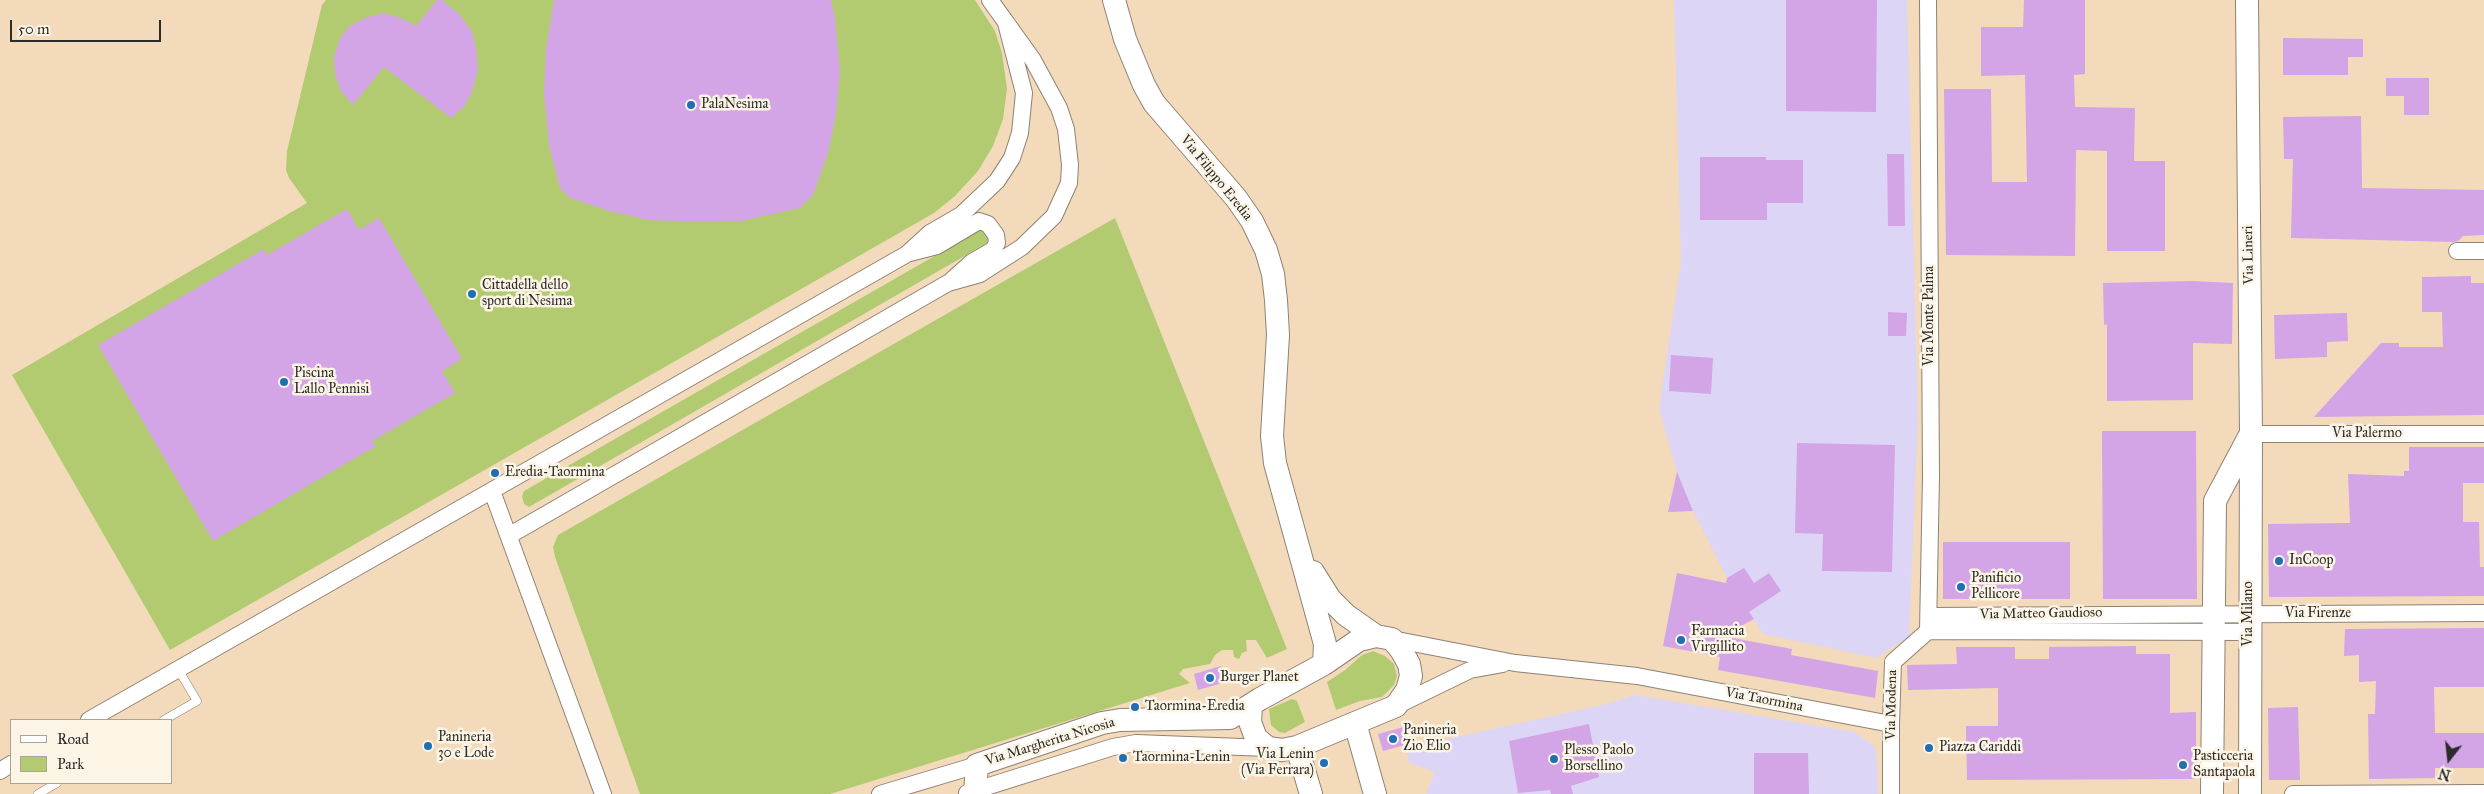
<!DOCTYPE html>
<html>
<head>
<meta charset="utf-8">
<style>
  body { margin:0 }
  #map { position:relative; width:2484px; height:794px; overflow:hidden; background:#f3dabb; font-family:"IM FELL Great Primer",serif }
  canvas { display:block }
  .legend { position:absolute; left:10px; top:719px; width:162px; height:65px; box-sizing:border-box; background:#fcf5e5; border:1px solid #a8a49b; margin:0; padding:6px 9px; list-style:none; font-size:15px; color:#2b2b2b }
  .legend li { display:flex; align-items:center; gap:10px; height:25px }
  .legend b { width:25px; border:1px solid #a8a49b }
  .north { position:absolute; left:2424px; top:734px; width:50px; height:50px; -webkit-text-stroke:4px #fcf5e5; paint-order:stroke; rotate:196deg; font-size:14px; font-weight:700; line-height:20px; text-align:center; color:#2b2b2b }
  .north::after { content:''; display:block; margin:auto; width:18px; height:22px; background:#2b2b2b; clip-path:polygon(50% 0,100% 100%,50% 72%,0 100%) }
  .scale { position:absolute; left:10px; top:20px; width:151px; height:22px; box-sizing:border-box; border:2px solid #2b2b2b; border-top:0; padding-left:6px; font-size:15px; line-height:18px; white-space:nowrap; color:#2b2b2b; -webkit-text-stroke:4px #fcf5e5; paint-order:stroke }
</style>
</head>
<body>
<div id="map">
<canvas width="2484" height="794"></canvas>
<ul class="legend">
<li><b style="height:6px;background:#fff"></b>Road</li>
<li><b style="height:14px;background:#b2cb70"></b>Park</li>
</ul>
<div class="north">N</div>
<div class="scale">50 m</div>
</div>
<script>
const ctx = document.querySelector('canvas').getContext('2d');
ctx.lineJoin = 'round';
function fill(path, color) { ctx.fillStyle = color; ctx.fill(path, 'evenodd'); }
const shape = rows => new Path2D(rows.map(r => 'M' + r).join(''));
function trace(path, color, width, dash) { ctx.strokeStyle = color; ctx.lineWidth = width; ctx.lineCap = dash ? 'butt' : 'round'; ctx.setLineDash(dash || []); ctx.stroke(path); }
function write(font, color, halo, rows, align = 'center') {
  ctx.font = font + ' "IM FELL Great Primer",serif'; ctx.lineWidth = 5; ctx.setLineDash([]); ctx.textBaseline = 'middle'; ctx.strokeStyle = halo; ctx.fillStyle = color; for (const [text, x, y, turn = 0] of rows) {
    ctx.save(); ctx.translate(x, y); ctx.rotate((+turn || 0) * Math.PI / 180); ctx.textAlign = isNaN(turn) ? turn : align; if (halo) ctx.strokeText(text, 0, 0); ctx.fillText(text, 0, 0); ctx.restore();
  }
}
const built = shape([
  [1674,0,1907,0,1918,417,1909,637,1876,658,1763,634,1727,578,1693,511,1677,472,1659,408,1681,263],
  [1635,695,1854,732,1874,746,1877,759,1878,794,1426,794,1435,772,1409,763,1406,748,1603,705]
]);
const green = shape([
  [326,0,975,0,995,31,1002,53,1007,89,1003,119,993,146,978,171,955,196,934,213,170,650,12,375,307,203,289,178,286,170,287,151,322,5],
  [1115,218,1287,649,1267,658,1256,640,1246,640,1247,651,1242,653,1239,659,1234,657,1233,650,1222,650,1215,655,1210,664,1183,669,1179,674,1190,683,830,794,640,794,555,557,553,547,558,535],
  [980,230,986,232,989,237,987,243,529,507,524,504,522,496,524,491],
  [1373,651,1385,656,1394,664,1397,676,1394,685,1382,697,1360,701,1336,710,1327,682,1345,670,1362,655],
  [1292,699,1297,701,1305,722,1285,733,1279,732,1271,725,1269,709]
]);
const building = shape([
  [437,0,442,0,460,15,472,32,476,48,478,69,472,92,464,107,451,118,384,67,353,105,341,91,335,75,334,57,340,38,350,26,365,18,383,13,401,18,416,26],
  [554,0,831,0,835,18,840,72,836,114,828,153,813,195,800,208,741,221,701,222,648,220,609,211,570,198,560,188,549,145,544,95,546,49],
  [1786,0,1877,0,1876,112,1786,111],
  [2024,0,2085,0,2085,74,2074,75,2075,107,2135,108,2134,161,2165,161,2165,251,2107,251,2107,151,2076,150,2075,256,1946,255,1944,89,1991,89,1992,182,2027,182,2025,75,1981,76,1981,27,2023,27],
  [2283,38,2363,39,2363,57,2348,57,2348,75,2283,75],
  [2386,78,2429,78,2429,115,2404,115,2404,96,2386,96],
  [2361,116,2362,188,2484,190,2484,235,2463,236,2458,241,2454,242,2291,238,2293,159,2284,159,2283,117],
  [1887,154,1904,154,1905,226,1888,226],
  [1700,157,1766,157,1766,160,1803,160,1803,203,1767,203,1767,220,1700,220],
  [347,209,359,230,379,218,462,359,442,371,455,393,372,441,376,446,213,541,98,345,264,249,267,255],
  [2471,276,2471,283,2484,283,2484,415,2314,417,2381,343,2399,343,2399,347,2443,347,2442,312,2422,312,2422,277],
  [2192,281,2233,283,2232,344,2193,343,2193,400,2107,401,2107,324,2104,325,2103,283],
  [1888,312,1907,313,1906,336,1888,336],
  [2347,313,2348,341,2327,342,2327,357,2275,359,2274,315],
  [1671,355,1713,358,1711,394,1669,391],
  [2102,431,2196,431,2197,599,2103,599],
  [1797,443,1895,445,1892,572,1822,571,1823,534,1795,533],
  [2409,447,2484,447,2484,483,2463,483,2463,522,2479,522,2480,567,2484,567,2484,596,2269,597,2268,524,2350,523,2348,474,2404,476,2404,471,2409,471],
  [1677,472,1693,511,1668,512],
  [1943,542,2070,542,2070,599,1943,599],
  [1744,568,1754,583,1769,573,1781,591,1749,612,1754,619,1722,636,1792,649,1791,655,1878,671,1875,698,1718,670,1720,657,1663,646,1677,573,1726,583,1727,578],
  [2484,628,2484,687,2434,687,2435,733,2484,733,2484,768,2435,768,2435,778,2369,779,2368,714,2375,714,2376,681,2359,682,2359,655,2344,656,2345,629],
  [2136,646,2136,654,2170,654,2170,713,2196,712,2196,779,1967,780,1966,726,1998,726,1998,688,1908,690,1907,665,1957,664,1956,647,2015,647,2015,659,2049,659,2049,647],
  [1221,666,1226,682,1198,690,1194,674],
  [2298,707,2300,780,2269,780,2268,708],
  [1589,724,1599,777,1571,786,1573,794,1551,794,1550,790,1518,793,1509,741],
  [1404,727,1409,744,1383,751,1378,734],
  [1754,753,1808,753,1809,794,1754,794]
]);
const lane = shape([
  [164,720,197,701,178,669],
  [38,794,57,783]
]);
const street = shape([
  [1928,0,1931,476,1928,631],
  [2457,251,2484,251],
  [910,253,937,246,979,221,988,224,996,235,997,243,993,250,972,262,952,280],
  [2251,434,2484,434],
  [492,491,603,794],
  [510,535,948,283,980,274,1022,247,1054,216,1069,183,1070,165,1066,129,1059,108,1033,60,990,0],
  [1929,616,2484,613],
  [1928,631,2249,632],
  [1392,639,1515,663,1637,676,1891,724],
  [1396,706,1470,670,1503,664],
  [89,720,907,254,930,233,961,215,997,181,1012,158,1020,133,1024,93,1006,23],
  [0,771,11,764],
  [967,793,1113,747,1136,743,1268,748],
  [880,794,977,765],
  [1891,794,1891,724,1893,662,1928,631],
  [2293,794,2484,793]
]);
const secondary = shape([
  [1114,0,1125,39,1144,85,1154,103,1236,198,1252,221,1266,250,1273,274,1276,300,1278,335,1272,436,1275,463,1325,644,1324,664],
  [2247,0,2251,434,2250,794],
  [1251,706,1250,722,1256,738,1268,748,1282,750,1297,747,1396,706,1407,690,1411,676,1409,664,1401,650,1392,639,1376,636,1346,615,1330,599,1313,572],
  [1355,723,1375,794],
  [1297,747,1311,794],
  [975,794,977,765,1102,723,1120,720,1230,718,1260,699,1324,664,1359,640,1376,636],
  [2212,794,2215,501,2249,437]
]);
const markers = [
  [691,105,5,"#1f6fb2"],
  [472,294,5,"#1f6fb2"],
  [284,382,5,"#1f6fb2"],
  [495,473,5,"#1f6fb2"],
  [2279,561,5,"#1f6fb2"],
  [1961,587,5,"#1f6fb2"],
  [1681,640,5,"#1f6fb2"],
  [1210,678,5,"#1f6fb2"],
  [1135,707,5,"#1f6fb2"],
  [1393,739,5,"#1f6fb2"],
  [428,746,5,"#1f6fb2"],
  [1929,748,5,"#1f6fb2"],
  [1123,758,5,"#1f6fb2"],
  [1554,759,5,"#1f6fb2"],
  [1324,763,5,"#1f6fb2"],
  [2183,765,5,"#1f6fb2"]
];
const poiNames = [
  ["PalaNesima",701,105],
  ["Cittadella dello",482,286],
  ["sport di Nesima",482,302],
  ["Piscina",294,374],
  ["Lallo Pennisi",294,390],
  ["Eredia-Taormina",505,473],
  ["InCoop",2289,561],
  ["Panificio",1971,579],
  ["Pellicore",1971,595],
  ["Farmacia",1691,632],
  ["Virgillito",1691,648],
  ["Burger Planet",1220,678],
  ["Taormina-Eredia",1145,707],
  ["Panineria",1403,731],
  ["Zio Elio",1403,747],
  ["Panineria",438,738],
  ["30 e Lode",438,754],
  ["Piazza Cariddi",1939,748],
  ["Plesso Paolo",1564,751],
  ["Borsellino",1564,767],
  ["Via Lenin",1314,755,"right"],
  ["(Via Ferrara)",1314,771,"right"],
  ["Pasticceria",2193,757],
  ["Santapaola",2193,773],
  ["Taormina-Lenin",1133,758]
];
const streetNames = [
  ["Via Filippo Eredia",1216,178,51],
  ["Via Lineri",2249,255,-91],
  ["Via Monte Palma",1930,316,-90],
  ["Via Palermo",2367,434],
  ["Via Matteo Gaudioso",2041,614,-1],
  ["Via Milano",2249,614,-90],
  ["Via Firenze",2318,614],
  ["Via Taormina",1764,700,11],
  ["Via Modena",1892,705,-89],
  ["Via Margherita Nicosia",1050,742,-17]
];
fill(built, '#ddd5f6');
fill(green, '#b2cb70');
fill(building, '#d3a4e6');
trace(lane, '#8f8273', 9);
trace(street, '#8f8273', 18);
trace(secondary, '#8f8273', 24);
trace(lane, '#fff', 8);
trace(street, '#fff', 16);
trace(secondary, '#fff', 22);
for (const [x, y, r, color] of markers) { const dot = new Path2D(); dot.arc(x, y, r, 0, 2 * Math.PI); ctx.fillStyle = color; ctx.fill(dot); trace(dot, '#fcf5e5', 2); }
write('14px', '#2b2b2b', '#fcf5e5', poiNames, 'left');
write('14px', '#2b2b2b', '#fcf5e5', streetNames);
</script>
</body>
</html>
